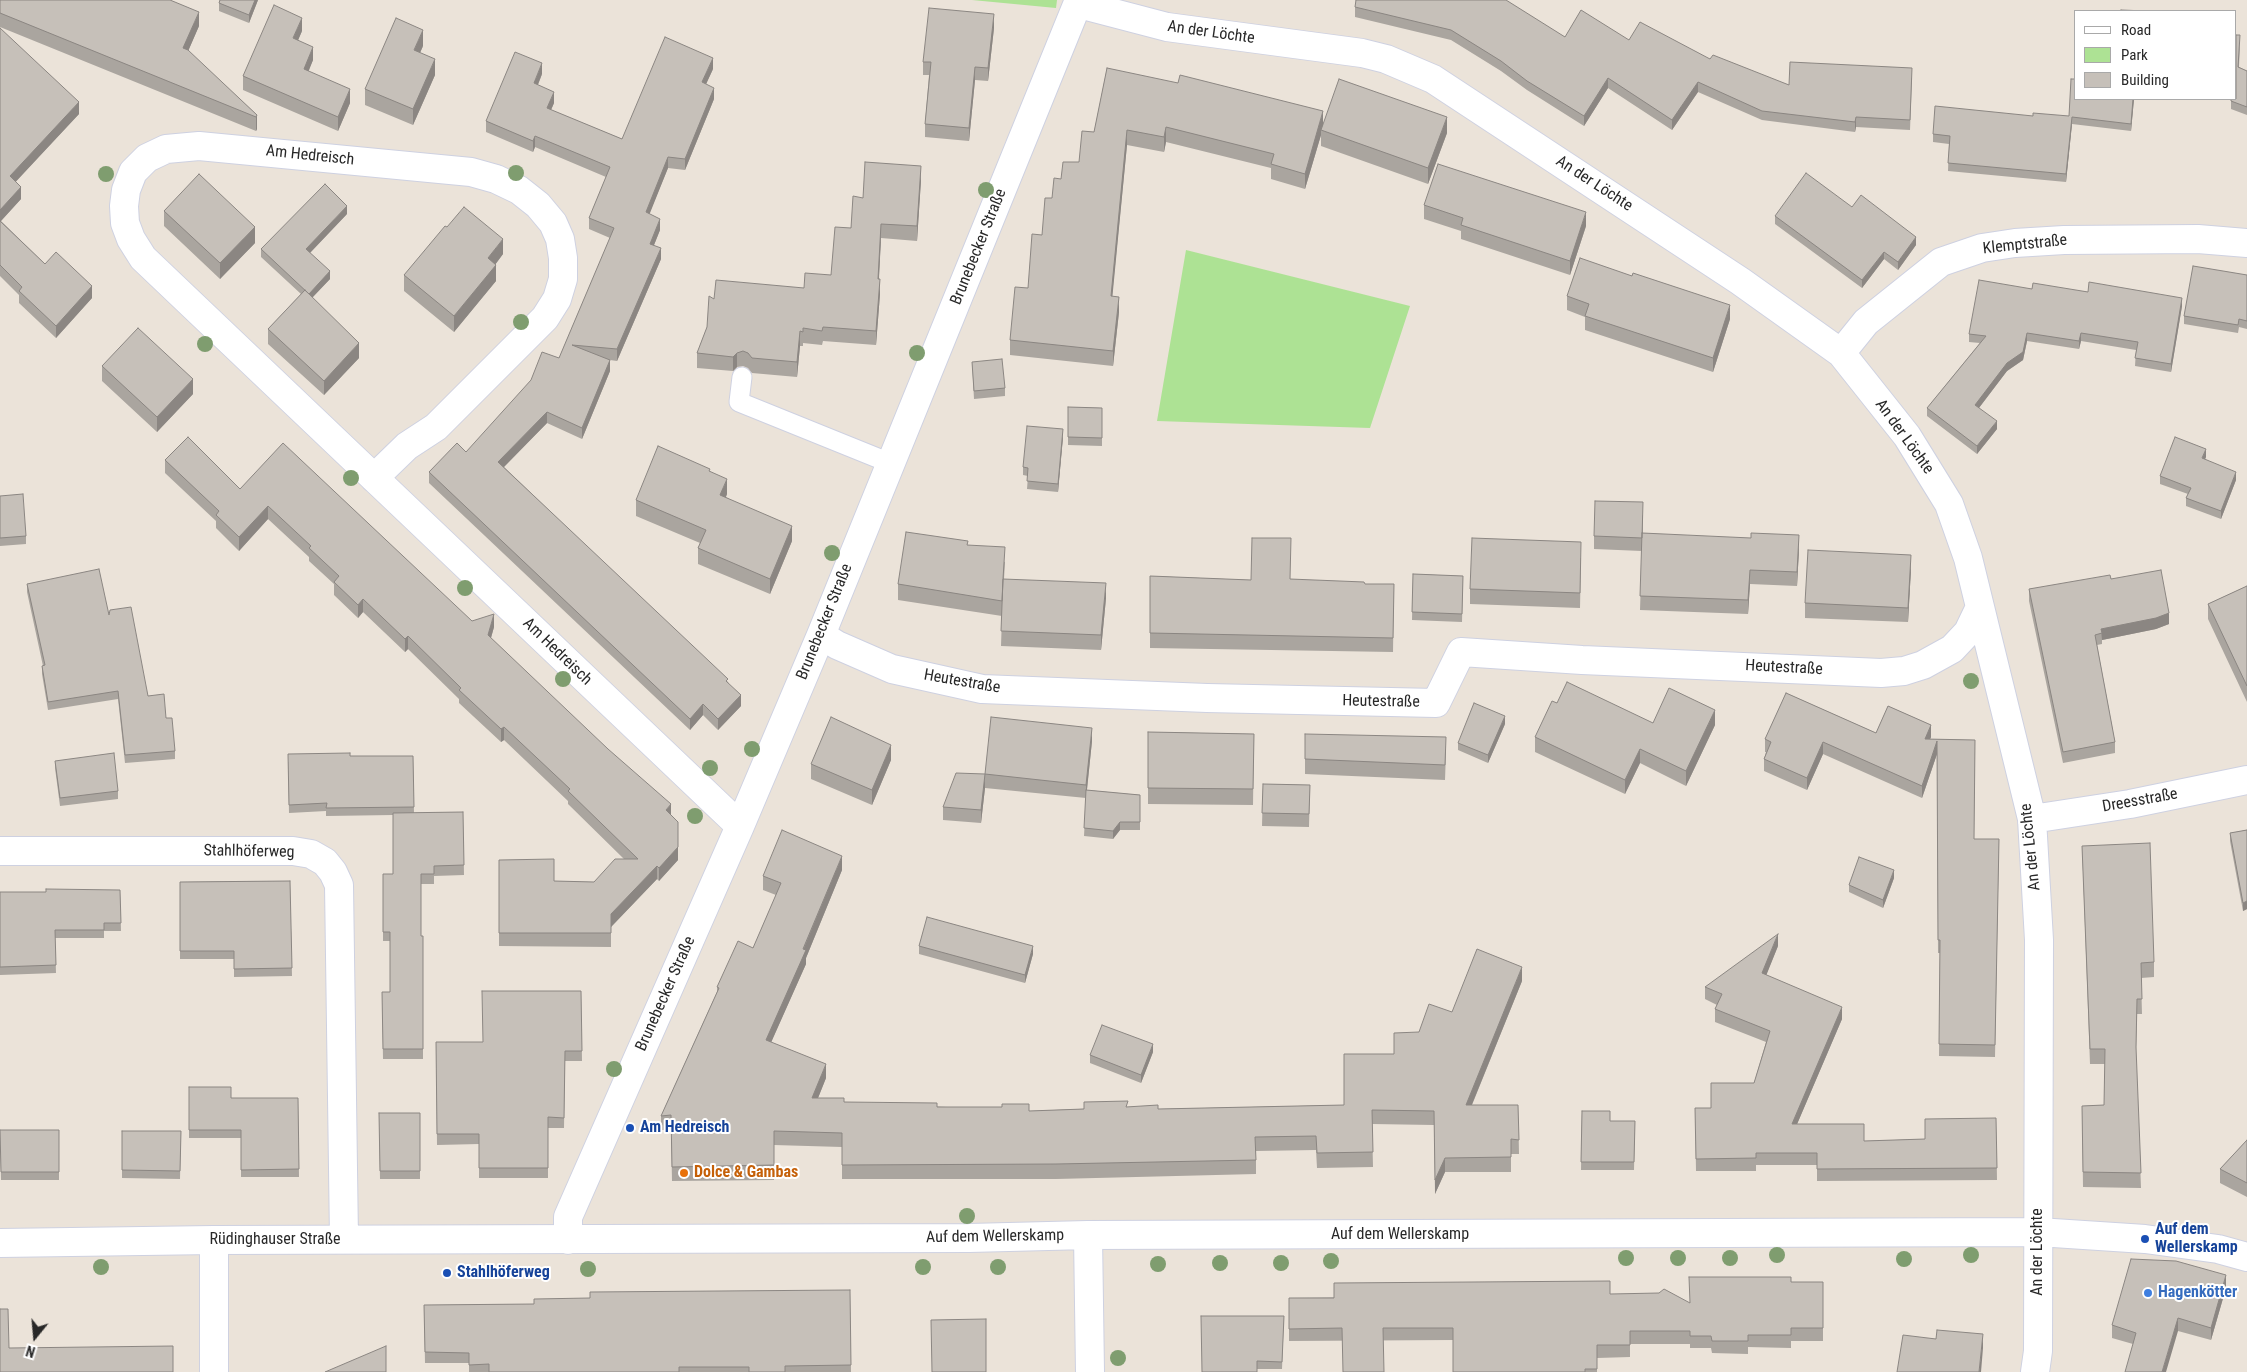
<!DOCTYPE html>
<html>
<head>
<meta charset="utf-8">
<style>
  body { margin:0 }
  #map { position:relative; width:2247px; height:1372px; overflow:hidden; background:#ebe3d9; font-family:"Roboto Condensed",sans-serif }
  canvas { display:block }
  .legend { position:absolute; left:2074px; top:10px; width:162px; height:90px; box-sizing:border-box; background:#fff; border:1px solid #a9a9a9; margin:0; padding:6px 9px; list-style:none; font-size:15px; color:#282828 }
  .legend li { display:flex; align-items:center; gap:10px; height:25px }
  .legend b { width:25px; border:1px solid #a9a9a9 }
  .north { position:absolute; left:10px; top:1312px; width:50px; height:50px; -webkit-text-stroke:4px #fff; paint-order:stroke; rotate:197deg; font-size:14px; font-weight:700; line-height:20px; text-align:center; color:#282828 }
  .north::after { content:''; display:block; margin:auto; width:18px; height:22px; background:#282828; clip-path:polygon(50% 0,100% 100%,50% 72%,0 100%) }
</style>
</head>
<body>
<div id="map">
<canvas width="2247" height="1372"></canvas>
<ul class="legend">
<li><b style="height:6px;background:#fff"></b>Road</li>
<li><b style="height:14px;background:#ade294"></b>Park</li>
<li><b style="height:14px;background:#c6c0b9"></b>Building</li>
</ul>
<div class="north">N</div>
</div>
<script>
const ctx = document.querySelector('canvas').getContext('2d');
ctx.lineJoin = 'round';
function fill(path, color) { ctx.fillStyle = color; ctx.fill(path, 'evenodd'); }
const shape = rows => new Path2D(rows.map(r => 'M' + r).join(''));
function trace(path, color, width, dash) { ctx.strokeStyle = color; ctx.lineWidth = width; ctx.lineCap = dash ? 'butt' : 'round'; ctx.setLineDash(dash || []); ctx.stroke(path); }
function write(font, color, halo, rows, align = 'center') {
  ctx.font = font + ' "Roboto Condensed",sans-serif'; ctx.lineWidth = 4; ctx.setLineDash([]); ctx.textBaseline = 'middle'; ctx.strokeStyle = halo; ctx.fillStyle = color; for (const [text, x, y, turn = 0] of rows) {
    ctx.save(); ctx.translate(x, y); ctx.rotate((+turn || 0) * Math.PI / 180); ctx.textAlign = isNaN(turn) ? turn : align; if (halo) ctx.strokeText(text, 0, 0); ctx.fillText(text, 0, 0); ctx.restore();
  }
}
const green = shape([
  [972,0,1057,0,1056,8],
  [1186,250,1410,306,1370,428,1157,421]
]);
const service = shape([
  [742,377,739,402,890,463]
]);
const minor = shape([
  [1079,4,1167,27,1362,53,1386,59,1433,79,1740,281,1841,353,1907,436,1949,504,1968,558,2032,819,2039,940,2038,1351,2035,1372],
  [1841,353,1866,322,1941,262,1982,248,2015,243,2064,240,2198,239,2247,243],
  [374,478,407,446,436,427,545,318,557,299,563,279,563,258,560,239,553,223,538,205,519,190,496,179,471,172,199,146,166,149,147,158,133,172,126,190,124,206,125,223,131,239,143,258,740,826],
  [821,635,837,645,892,669,982,689,1207,698,1436,703,1461,652,1582,660,1881,673,1904,671,1923,665,1952,649,1968,632,1980,607],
  [2032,819,2130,804,2247,780],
  [0,851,293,851,311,854,325,862,333,872,339,885,344,1239],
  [1088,1235,1090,1372],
  [214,1240,214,1372],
  [568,1240,568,1217,740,826,821,635,1079,0],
  [0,1243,214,1240,969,1238,1088,1235,2038,1232,2145,1239,2218,1249,2247,1257]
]);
const trees = [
  [516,173],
  [106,174],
  [986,190],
  [521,322],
  [205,344],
  [917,353],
  [351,478],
  [832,553],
  [465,588],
  [563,679],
  [1971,681],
  [752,749],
  [710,768],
  [695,816],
  [614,1069],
  [967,1216],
  [1777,1255],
  [1971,1255],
  [1626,1258],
  [1678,1258],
  [1730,1258],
  [1904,1259],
  [1331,1261],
  [1220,1263],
  [1281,1263],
  [1158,1264],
  [101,1267],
  [923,1267],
  [998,1267],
  [588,1269],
  [1118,1358]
];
const wall = shape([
  [0,0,199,26,188,51,257,115,257,129,256,131,0,27],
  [258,0,249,23,219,11,219,3],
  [1355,7,1565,37,1629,40,1710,59,1789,85,1912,78,1910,130,1856,127,1855,132,1762,120,1698,92,1672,130,1608,88,1584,126,1527,90,1501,71,1451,40,1355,17],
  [0,28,79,114,15,182,21,199,1,221,45,264,92,298,56,338,19,303,19,295,0,276],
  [994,28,988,81,975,80,969,141,925,137,925,124,929,75,923,75,923,62],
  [302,31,298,40,313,60,308,71,350,103,338,131,243,90,243,76],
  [2240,43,2239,67,2247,71,2247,115,2231,109,2231,99],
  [423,46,420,53,435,75,413,125,365,105,365,89],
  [1107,68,1323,124,1447,133,1428,184,1321,146,1321,135,1305,189,1271,179,1271,168,1166,142,1164,152,1127,145,1112,296,1119,312,1113,366,1010,355,1010,340,1028,288,1052,198,1061,179,1079,162,1094,132],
  [713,69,706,84,714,99,685,170,668,168,649,214,660,230,654,245,661,259,617,361,610,360,610,371,582,439,547,423,504,467,728,682,741,706,718,730,703,715,690,730,429,483,429,472,466,452,559,358,610,238,589,229,589,218,606,177,535,147,533,152,486,132,486,121,542,74,538,85,554,103,551,110,622,139],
  [2076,99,2134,99,2131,131,2072,124,2066,182,1948,171,1949,144,1933,142,1933,134,2069,116],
  [921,180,917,241,881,238,879,279,880,294,876,345,823,341,822,345,803,343,803,346,800,346,797,377,752,373,748,368,743,366,737,367,733,371,697,368,697,353,707,327,714,299,804,288,831,275,863,198],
  [1424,205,1586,226,1570,275,1461,239,1461,231,1424,219],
  [1852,207,1916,245,1898,270,1884,259,1862,288,1775,224,1775,216],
  [164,211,255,243,220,279,164,226],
  [347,214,310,253,330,279,312,298,359,358,324,395,268,344,268,329,301,294,261,257,261,249],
  [447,227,503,254,495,265,496,281,454,332,404,291,404,275],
  [2247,275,2247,329,2239,327,2238,333,2184,324,2184,316],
  [2032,289,2088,292,2182,306,2171,372,2135,366,2136,350,2081,341,2079,349,2027,341,2023,360,2007,371,1979,408,1997,429,1977,454,1927,416,1927,408,1980,343,1969,342,1969,334],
  [1567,296,1730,319,1713,372,1585,330,1585,317,1567,310],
  [972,362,1005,388,1005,396,974,399],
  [102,366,193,394,157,432,102,381],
  [1068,407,1102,408,1102,446,1068,445],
  [1063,437,1058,492,1027,489,1028,476,1023,475,1023,467],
  [2206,457,2205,459,2236,480,2221,519,2186,506,2186,498,2188,494,2160,484,2160,476],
  [165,460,240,489,472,621,494,627,491,638,671,815,678,860,659,881,657,879,611,927,611,947,499,946,499,860,554,881,594,882,624,859,568,804,568,801,504,740,501,742,459,703,459,699,408,649,405,652,363,612,358,618,334,595,334,584,309,561,309,557,268,519,239,551,216,528,216,521,165,473],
  [710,471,727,494,726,497,792,541,770,594,698,564,698,548,700,543,636,516,636,500],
  [0,496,26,536,26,544,0,546],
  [1643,515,1643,533,1799,549,1797,586,1750,584,1748,614,1640,610,1642,551,1594,549,1594,536],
  [968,545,1005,562,1004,579,1106,598,1101,650,1001,646,1002,616,898,600,898,584],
  [1581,558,1580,608,1470,604,1470,589],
  [1911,569,1908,622,1805,618,1805,603],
  [1413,574,1463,576,1462,622,1412,620],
  [1150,576,1251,580,1291,579,1365,584,1394,584,1393,652,1150,648],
  [2111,579,2169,624,2156,629,2102,640,2102,644,2097,645,2115,742,2115,753,2063,763,2029,601,2029,589],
  [27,584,109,615,148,696,166,718,175,751,175,759,125,763,118,699,48,710,42,674,42,666,43,666,27,592],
  [2247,586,2247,702,2208,619,2208,604],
  [1786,693,1876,733,1888,706,1931,725,1931,737,1930,739,1975,740,1974,839,1999,839,1995,1057,1939,1056,1940,953,1938,953,1937,754,1922,798,1823,754,1807,790,1764,771,1764,759,1766,752,1765,752,1765,739],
  [1653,723,1715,725,1686,786,1640,763,1625,794,1535,752,1535,737],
  [1505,724,1488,763,1458,750,1458,743],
  [1148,732,1254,734,1253,805,1148,804],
  [1092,741,1087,790,1140,795,1140,830,1120,830,1113,839,1084,836,1086,798,985,788,981,823,943,820,943,807,985,774],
  [1446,752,1445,780,1305,774,1305,759],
  [350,756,413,756,414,813,463,812,464,875,434,876,434,884,421,884,421,936,423,936,423,1059,383,1059,382,992,390,992,390,941,383,941,383,874,393,874,393,815,326,816,326,811,289,813,288,762],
  [891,760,872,805,811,779,811,764],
  [55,761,118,791,118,799,60,806,55,768],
  [1263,784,1310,785,1309,827,1262,826],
  [2247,830,2247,909,2243,911,2230,841,2230,833],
  [2082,846,2154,962,2154,977,2141,978,2142,1014,2137,1014,2136,1053,2141,1188,2083,1187,2082,1106,2104,1105,2105,1064,2090,1064],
  [842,870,806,958,806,964,771,1042,826,1078,818,1098,844,1102,1029,1111,1128,1107,1158,1109,1344,1105,1394,1054,1419,1032,1452,1012,1522,981,1472,1105,1518,1105,1519,1154,1511,1154,1511,1172,1445,1172,1435,1194,1434,1125,1372,1124,1373,1167,1317,1168,1316,1150,1256,1151,1256,1174,1056,1179,842,1179,842,1147,774,1145,774,1180,672,1181,671,1130,661,1130,661,1116,717,992,717,987,753,948,776,895,763,890,763,876],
  [1894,878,1883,908,1849,892,1849,885],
  [290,881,292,976,234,977,234,959,180,959,180,882],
  [120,890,121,931,104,931,104,938,55,938,56,973,0,975,0,892,46,892],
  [919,946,1033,954,1025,983,919,954],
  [1778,946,1766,975,1842,1019,1797,1124,1864,1141,1925,1139,1996,1118,1997,1180,1817,1181,1817,1165,1756,1165,1756,1171,1696,1171,1695,1108,1711,1108,1754,1083,1766,1042,1715,1022,1715,1009,1717,1005,1705,999,1705,987],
  [581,991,582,1061,565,1061,564,1128,548,1128,548,1178,479,1178,479,1144,437,1145,436,1042,483,1042],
  [1153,1052,1141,1083,1090,1063,1090,1055],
  [189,1087,231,1098,298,1098,299,1177,241,1177,241,1138,189,1138],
  [1582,1111,1610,1121,1635,1121,1634,1170,1581,1170],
  [379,1113,420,1113,420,1179,380,1179],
  [0,1130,59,1130,59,1180,1,1180],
  [122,1131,181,1131,180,1179,122,1178],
  [2247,1140,2247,1197,2220,1183,2220,1169],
  [1791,1282,1823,1282,1823,1341,1791,1341,1791,1348,1748,1347,1748,1354,1712,1353,1711,1348,1690,1348,1690,1344,1630,1344,1630,1357,1597,1358,1597,1372,1453,1372,1453,1340,1289,1341,1289,1298,1610,1294,1689,1303],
  [2226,1288,2211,1340,2178,1331,2133,1344,2112,1338,2112,1325],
  [850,1290,851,1372,469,1372,469,1363,425,1363,424,1305,534,1304],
  [1284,1316,1282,1369,1257,1369,1202,1372]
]);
const shadedWall = shape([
  [255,0,258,0,249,23,249,15],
  [199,12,199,26,183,63,183,48],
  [994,14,994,28,988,81,988,68],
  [302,18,302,31,293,52,293,38],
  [423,30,423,46,414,66,414,50],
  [313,47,313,60,304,83,304,69],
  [713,58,713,69,702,93,702,82],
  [435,59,435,75,413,125,413,109],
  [542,63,542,74,534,94,534,83],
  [975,67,975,80,969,141,969,128],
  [1608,78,1608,88,1584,126,1584,116],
  [1698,82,1698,92,1672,130,1672,120],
  [714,88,714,99,685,170,685,159],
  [350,89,350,103,338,131,338,117],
  [554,92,554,103,547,119,547,108],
  [2133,99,2134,99,2131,131,2131,124],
  [79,102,79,114,10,188,10,176],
  [1323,111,1323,126,1321,130,1321,135,1305,189,1305,174],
  [257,115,257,129,256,131,256,117],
  [1447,117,1447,133,1428,184,1428,168],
  [1856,117,1856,127,1855,132,1855,122],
  [2072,117,2072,124,2066,182,2066,174],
  [1166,127,1166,142,1164,152,1164,137],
  [1127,130,1127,145,1111,311,1111,296],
  [535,136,535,147,533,152,533,141],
  [668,157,668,168,646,223,646,212],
  [921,166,921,180,917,241,917,226],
  [21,187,21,199,0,222,0,210],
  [347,206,347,214,306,257,306,249],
  [1586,212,1586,226,1570,275,1570,261],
  [660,219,660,230,650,255,650,244],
  [881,224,881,238,878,294,878,279],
  [255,227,255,243,220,279,220,263],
  [1916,237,1916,245,1898,270,1898,262],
  [503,239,503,254,488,274,488,258],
  [661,248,661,259,617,361,617,349],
  [1884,252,1884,259,1862,288,1862,280],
  [496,265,496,281,454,332,454,316],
  [330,271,330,279,309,301,309,294],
  [880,279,880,294,876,345,876,331],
  [92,286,92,298,56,338,56,326],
  [1119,297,1119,312,1113,366,1113,351],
  [2182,298,2182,306,2171,372,2171,364],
  [1730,305,1730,319,1713,372,1713,358],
  [800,331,800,346,797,377,797,362],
  [2027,333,2027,341,2023,360,2007,371,1975,413,1975,405],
  [2081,333,2081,341,2079,349,2079,341],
  [359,343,359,358,324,395,324,381],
  [737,353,737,367,733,371,733,357],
  [610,360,610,371,582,439,582,428],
  [193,379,193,394,157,432,157,417],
  [547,412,547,423,498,473,498,462],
  [1997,421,1997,429,1977,454,1977,446],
  [1063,429,1063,437,1058,492,1058,484],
  [2206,449,2206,457,2202,466,2202,458],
  [2236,472,2236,480,2221,519,2221,511],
  [727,479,727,494,720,510,720,495],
  [268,506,268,519,239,551,239,537],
  [792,526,792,541,770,594,770,579],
  [1799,535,1799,549,1797,586,1797,572],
  [1911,555,1911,569,1908,622,1908,608],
  [1750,570,1750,584,1748,614,1748,600],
  [1106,583,1106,598,1101,650,1101,635],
  [363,599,363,612,358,618,358,605],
  [2169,613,2169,624,2156,629,2102,640,2101,629],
  [494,614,494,627,488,648,488,635],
  [408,636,408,649,405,652,405,639],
  [741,695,741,706,718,730,718,719],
  [703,704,703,715,690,730,690,719],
  [1715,710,1715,725,1686,786,1686,771],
  [1505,716,1505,724,1488,763,1488,755],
  [1931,725,1931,737,1925,752,1925,739],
  [504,727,504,740,501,742,501,729],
  [1092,728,1092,741,1086,798,1086,785],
  [1937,741,1937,754,1922,798,1922,786],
  [1823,742,1823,754,1807,790,1807,778],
  [891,745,891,760,872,805,872,790],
  [1640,749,1640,763,1625,794,1625,780],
  [985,774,985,788,981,823,981,810],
  [671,804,671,817,666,810],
  [1120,822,1120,830,1113,839,1113,831],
  [678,847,678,860,659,881,659,868],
  [842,856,842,870,806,958,806,964,766,1054,766,1040],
  [657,866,657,879,611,927,611,914],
  [1894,870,1894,878,1883,908,1883,900],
  [2247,901,2247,909,2243,911,2243,903],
  [1778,934,1778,946,1762,986,1762,973],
  [1033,946,1033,954,1025,983,1025,975],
  [1522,967,1522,981,1466,1119,1466,1105],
  [1842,1007,1842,1019,1792,1136,1792,1124],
  [1153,1044,1153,1052,1141,1083,1141,1075],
  [826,1064,826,1078,812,1113,812,1098],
  [1445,1158,1445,1172,1435,1194,1435,1180],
  [2226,1275,2226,1288,2211,1340,2211,1328],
  [2178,1318,2178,1331,2166,1372,2162,1372],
  [1983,1334,1983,1348,1981,1372,1979,1372]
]);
const building = shape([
  [0,0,170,0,199,12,183,48,188,50,257,115,256,117,0,13,0,0],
  [220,0,255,0,249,15,219,3,220,0],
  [1356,0,1506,0,1565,37,1581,10,1629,40,1640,22,1710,59,1713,55,1789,85,1790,62,1912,68,1910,120,1856,117,1855,122,1762,111,1698,82,1672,120,1608,78,1584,116,1527,81,1501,61,1451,30,1355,7,1356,0],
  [274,5,302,18,293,38,313,47,304,69,350,89,338,117,243,76,274,5],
  [929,8,994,14,988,68,975,67,969,128,925,124,931,62,923,62,929,8],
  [2121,10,2147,11,2121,11,2121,10],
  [396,18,423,30,414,50,435,59,413,109,365,89,396,18],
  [0,28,79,102,10,176,21,187,0,210,0,28],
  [2236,35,2240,35,2238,67,2247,71,2247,107,2231,101,2231,99,2236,99,2236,35],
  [665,37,713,58,702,82,714,88,685,159,668,157,646,212,660,219,650,244,661,248,617,349,572,345,610,360,582,428,547,412,498,462,728,679,726,681,741,695,718,719,703,704,690,719,429,472,457,443,466,452,531,380,542,352,559,358,614,228,589,218,610,167,535,136,533,141,486,121,515,52,542,63,534,83,554,92,547,108,622,139,665,37],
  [1107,68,1178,83,1180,75,1323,111,1305,174,1271,164,1274,154,1166,127,1164,137,1127,130,1111,296,1119,297,1113,351,1010,340,1015,287,1028,288,1032,234,1042,235,1045,198,1052,198,1054,178,1061,179,1063,162,1079,162,1082,131,1094,132,1107,68],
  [1339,79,1447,117,1428,168,1321,130,1339,79],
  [2071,79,2076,79,2076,99,2133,99,2131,124,2072,117,2066,174,1948,163,1950,136,1933,134,1935,106,2033,116,2033,113,2069,116,2071,79],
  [865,162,921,166,917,226,881,224,878,279,880,279,876,331,823,327,822,331,803,328,803,332,800,331,797,362,752,358,748,353,743,351,737,353,733,357,697,353,707,327,709,296,714,299,716,280,804,288,805,273,831,275,835,227,851,228,853,196,863,198,865,162],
  [1438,164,1586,212,1570,261,1461,225,1463,218,1424,205,1438,164],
  [1806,173,1852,207,1861,195,1916,237,1898,262,1884,252,1862,280,1775,216,1806,173],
  [199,174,255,227,220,263,164,211,199,174],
  [325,184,347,206,306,249,330,271,309,294,261,249,325,184],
  [464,207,503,239,488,258,496,265,454,316,404,275,445,226,447,227,464,207],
  [0,221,45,264,56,252,92,286,56,326,19,291,22,287,0,265,0,221],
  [1580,258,1632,276,1633,273,1730,305,1713,358,1585,316,1589,304,1567,296,1580,258],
  [2193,266,2247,275,2247,321,2239,319,2238,325,2184,316,2193,266],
  [1979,280,2032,289,2033,283,2088,292,2089,282,2182,298,2171,364,2135,358,2138,342,2081,333,2079,341,2027,333,2023,352,2007,363,1975,405,1997,421,1977,446,1927,408,1986,336,1969,334,1979,280],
  [305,290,359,343,324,381,268,329,305,290],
  [138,328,193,379,157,417,102,366,138,328],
  [1002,359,1005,388,974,391,972,362,1002,359],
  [1068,407,1102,408,1102,438,1068,437,1068,407],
  [1027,426,1063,429,1058,484,1027,481,1028,468,1023,467,1027,426],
  [188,437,240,489,283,443,472,621,494,614,488,635,608,749,671,804,666,810,678,822,678,847,659,868,657,866,611,914,611,933,499,933,499,860,554,859,554,881,594,882,615,859,638,859,568,791,570,789,504,727,501,729,459,690,461,688,408,636,405,639,363,599,358,605,334,582,339,576,309,548,311,546,268,506,239,537,216,515,219,511,165,460,188,437],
  [2175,437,2206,449,2202,458,2236,472,2221,511,2186,498,2191,488,2160,476,2175,437],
  [658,446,710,469,709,471,727,479,720,495,792,526,770,579,698,548,706,530,636,500,658,446],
  [23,494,26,536,0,538,0,496,23,494],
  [1595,501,1643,502,1642,538,1594,536,1595,501],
  [906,532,968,541,967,545,1005,547,1003,579,1106,583,1101,635,1001,631,1003,579,1002,601,898,584,906,532],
  [1642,533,1751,538,1751,533,1799,535,1797,572,1750,570,1748,600,1640,596,1642,533],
  [1252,538,1291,538,1290,579,1364,582,1365,584,1394,584,1393,638,1150,633,1150,576,1251,580,1252,538],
  [1472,538,1581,542,1580,593,1470,589,1472,538],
  [1808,550,1911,555,1908,608,1805,603,1808,550],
  [99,569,109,615,110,610,131,607,148,696,164,694,166,718,172,718,175,751,125,755,118,691,48,702,42,666,45,665,27,584,99,569],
  [2161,570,2169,613,2156,618,2101,629,2102,633,2095,635,2115,742,2063,752,2029,589,2110,575,2111,579,2161,570],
  [1413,574,1463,576,1462,614,1412,612,1413,574],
  [2247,586,2247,686,2208,604,2247,586],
  [1567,682,1653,723,1669,688,1715,710,1686,771,1640,749,1625,780,1535,737,1552,701,1557,703,1567,682],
  [1786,693,1876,733,1888,706,1931,725,1925,739,1975,740,1974,839,1999,839,1995,1045,1939,1044,1940,940,1938,940,1937,741,1922,786,1823,742,1807,778,1764,759,1771,742,1765,739,1786,693],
  [1474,703,1505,716,1488,755,1458,743,1474,703],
  [831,717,891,745,872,790,811,764,831,717],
  [991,717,1092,728,1086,785,985,774,981,810,943,807,956,773,985,774,991,717],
  [1148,732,1254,734,1253,789,1148,788,1148,732],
  [1305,734,1446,737,1445,765,1305,759,1305,734],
  [114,753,118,791,60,798,55,761,114,753],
  [350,753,350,756,413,756,414,807,326,808,327,803,289,805,288,754,350,753],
  [1263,784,1310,785,1309,814,1262,813,1263,784],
  [1086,790,1140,795,1140,822,1120,822,1113,831,1084,828,1086,790],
  [463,812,464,865,434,866,434,874,421,874,421,936,423,936,423,1049,383,1049,382,992,390,992,390,932,383,932,383,874,393,874,393,813,463,812],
  [782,830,842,856,803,949,806,950,766,1040,826,1064,812,1098,844,1098,844,1102,937,1103,937,1107,1002,1107,1002,1104,1029,1104,1029,1111,1084,1109,1084,1102,1128,1101,1126,1107,1158,1105,1158,1109,1344,1105,1344,1054,1394,1054,1394,1033,1419,1032,1429,1004,1452,1012,1477,949,1522,967,1466,1105,1518,1105,1519,1140,1511,1139,1511,1157,1445,1158,1435,1180,1434,1111,1372,1110,1373,1152,1317,1153,1316,1136,1255,1137,1256,1160,1056,1164,842,1165,842,1133,774,1131,774,1165,672,1167,671,1115,661,1116,719,988,717,987,738,941,753,948,781,883,763,876,782,830],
  [2247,830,2247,901,2243,903,2230,833,2247,830],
  [2150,843,2154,962,2141,963,2142,999,2137,999,2136,1047,2141,1173,2083,1172,2082,1106,2104,1105,2105,1049,2090,1049,2082,846,2150,843],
  [1859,857,1894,870,1883,900,1849,885,1859,857],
  [290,881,292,968,234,969,234,951,180,951,180,882,290,881],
  [46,889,120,890,121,923,104,923,104,930,55,930,56,965,0,967,0,892,46,892,46,889],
  [927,917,1033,946,1025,975,919,946,927,917],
  [1778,934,1762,973,1842,1007,1792,1124,1864,1124,1864,1141,1925,1139,1925,1119,1996,1118,1997,1168,1817,1169,1817,1153,1756,1153,1756,1158,1696,1159,1695,1108,1711,1108,1711,1083,1754,1083,1770,1031,1715,1009,1722,994,1705,987,1778,934],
  [482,991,581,991,582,1051,565,1051,564,1118,548,1117,548,1168,479,1168,479,1134,437,1134,436,1042,483,1042,482,991],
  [1102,1025,1153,1044,1141,1075,1090,1055,1102,1025],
  [189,1087,231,1087,231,1098,298,1098,299,1169,241,1170,241,1130,189,1130,189,1087],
  [1582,1111,1610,1111,1610,1121,1635,1121,1634,1162,1581,1162,1582,1111],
  [379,1113,420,1113,420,1171,380,1171,379,1113],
  [0,1130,59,1130,59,1172,1,1172,0,1130],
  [122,1131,181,1131,180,1171,122,1170,122,1131],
  [2247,1140,2247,1183,2220,1169,2247,1140],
  [2131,1259,2176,1261,2226,1275,2211,1328,2178,1318,2162,1372,2125,1372,2136,1333,2112,1325,2131,1259],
  [1689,1277,1791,1277,1791,1282,1823,1282,1823,1328,1791,1328,1791,1335,1748,1335,1748,1341,1712,1341,1711,1336,1690,1336,1690,1331,1630,1331,1630,1345,1597,1345,1597,1369,1585,1369,1585,1372,1453,1372,1453,1328,1383,1328,1384,1372,1343,1372,1342,1328,1289,1329,1289,1298,1334,1298,1334,1283,1610,1281,1610,1294,1659,1293,1664,1289,1690,1303,1689,1277],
  [850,1290,851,1365,785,1366,785,1372,749,1372,749,1367,679,1367,679,1372,489,1372,489,1364,469,1365,469,1353,425,1352,424,1305,534,1304,534,1299,590,1298,590,1292,850,1290],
  [0,1309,8,1309,9,1348,173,1346,173,1372,0,1372,0,1309],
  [1201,1316,1284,1316,1282,1362,1257,1361,1257,1372,1202,1372,1201,1316],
  [986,1319,986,1372,932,1372,931,1320,986,1319],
  [1937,1330,1983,1334,1979,1372,1897,1372,1903,1335,1936,1339,1937,1330],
  [386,1346,386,1372,325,1372,386,1346]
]);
const markers = [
  [630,1128,5,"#1a4fb4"],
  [684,1173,5,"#e8710a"],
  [2145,1239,5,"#1a4fb4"],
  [447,1273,5,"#1a4fb4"],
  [2148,1293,5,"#3f7fe0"]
];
const streetNames = [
  ["An der Löchte",1211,33,8],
  ["Am Hedreisch",310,156,6],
  ["An der Löchte",1594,184,33],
  ["Klemptstraße",2025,245,-6],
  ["Brunebecker Straße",979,247,-68],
  ["An der Löchte",1904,437,54],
  ["Brunebecker Straße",825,622,-68],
  ["Am Hedreisch",557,652,44],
  ["Heutestraße",1784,668,3],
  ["Heutestraße",962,682,10],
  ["Heutestraße",1381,702,1],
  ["Dreesstraße",2140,801,-10],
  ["An der Löchte",2031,847,-96],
  ["Stahlhöferweg",249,852,1],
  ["Brunebecker Straße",666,994,-66],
  ["Auf dem Wellerskamp",1400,1235],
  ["Auf dem Wellerskamp",995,1237,-1],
  ["Rüdinghauser Straße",275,1240],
  ["An der Löchte",2038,1252,-90]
];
const transitNames = [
  ["Am Hedreisch",640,1128],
  ["Auf dem",2155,1230],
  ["Wellerskamp",2155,1248],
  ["Stahlhöferweg",457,1273]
];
const foodNames = [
  ["Dolce & Gambas",694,1173]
];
const shopNames = [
  ["Hagenkötter",2158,1293]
];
fill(green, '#ade294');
trace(service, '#ced1e1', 21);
trace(minor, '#ced1e1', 30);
trace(service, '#fff', 19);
trace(minor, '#fff', 28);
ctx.fillStyle = '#7f9d6f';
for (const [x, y] of trees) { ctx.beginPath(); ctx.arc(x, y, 8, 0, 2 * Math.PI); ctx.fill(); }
fill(wall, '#aaa59f');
fill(shadedWall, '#8b8682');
fill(building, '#c6c0b9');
trace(building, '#8b8682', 1);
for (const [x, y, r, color] of markers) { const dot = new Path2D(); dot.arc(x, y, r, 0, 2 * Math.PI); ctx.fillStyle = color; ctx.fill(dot); trace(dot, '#fff', 2); }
write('16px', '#282828', '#fff', streetNames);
write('bold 16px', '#164399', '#fff', transitNames, 'left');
write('bold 16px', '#c56008', '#fff', foodNames, 'left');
write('bold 16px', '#366cbe', '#fff', shopNames, 'left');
</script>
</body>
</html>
